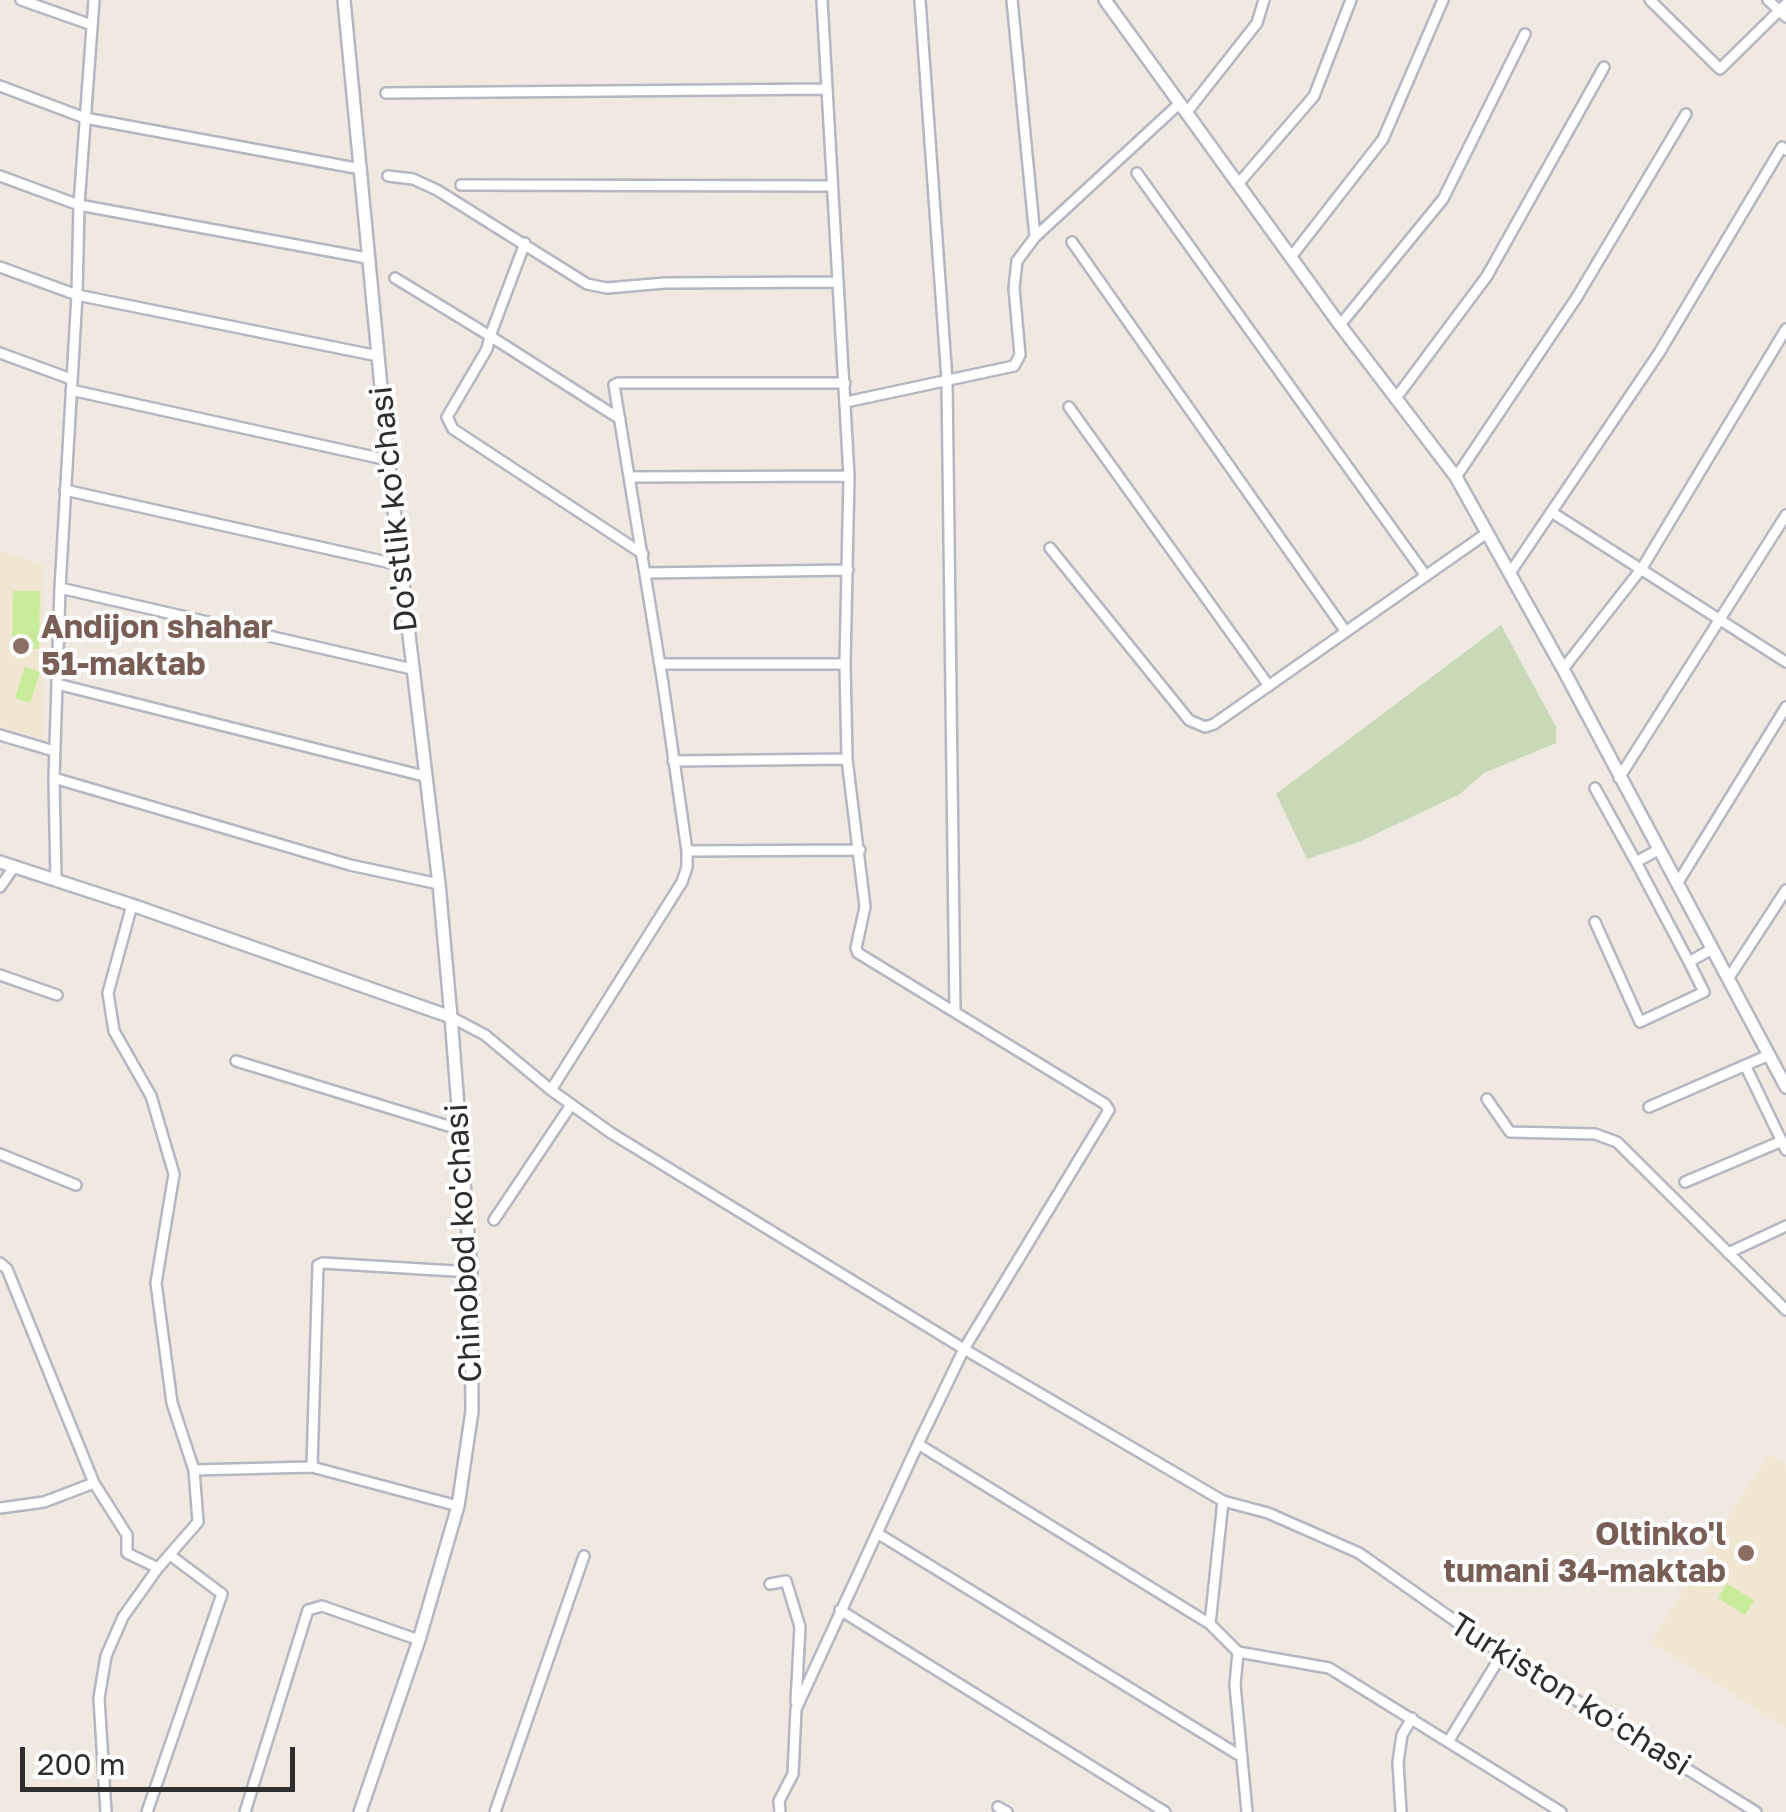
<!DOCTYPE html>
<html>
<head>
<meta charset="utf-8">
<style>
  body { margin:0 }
  #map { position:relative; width:1786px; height:1812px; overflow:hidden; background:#efe9e1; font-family:"Golos Text",sans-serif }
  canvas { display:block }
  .scale { position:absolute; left:20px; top:1747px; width:275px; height:45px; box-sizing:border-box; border:5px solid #2e2e2e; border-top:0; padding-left:12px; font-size:30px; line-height:35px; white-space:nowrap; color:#2e2e2e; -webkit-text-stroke:8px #fff; paint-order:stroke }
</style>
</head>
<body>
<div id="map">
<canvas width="1786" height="1812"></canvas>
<div class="scale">200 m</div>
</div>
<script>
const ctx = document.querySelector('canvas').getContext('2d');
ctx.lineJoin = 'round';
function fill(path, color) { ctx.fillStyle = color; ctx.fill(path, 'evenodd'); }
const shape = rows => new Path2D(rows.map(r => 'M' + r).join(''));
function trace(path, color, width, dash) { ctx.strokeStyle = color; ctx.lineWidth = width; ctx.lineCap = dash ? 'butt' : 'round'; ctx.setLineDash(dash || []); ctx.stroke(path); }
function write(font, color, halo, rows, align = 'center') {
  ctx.font = font + ' "Golos Text",sans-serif'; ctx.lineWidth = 8; ctx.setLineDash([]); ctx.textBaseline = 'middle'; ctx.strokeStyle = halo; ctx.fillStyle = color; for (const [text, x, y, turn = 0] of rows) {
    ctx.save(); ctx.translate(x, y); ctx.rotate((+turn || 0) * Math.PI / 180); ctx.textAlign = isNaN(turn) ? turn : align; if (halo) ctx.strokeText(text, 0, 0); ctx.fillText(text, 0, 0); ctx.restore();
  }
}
const education = shape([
  [0,550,44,565,42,739,0,726],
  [1768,1454,1786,1465,1786,1728,1651,1642]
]);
const cemetery = shape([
  [1501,625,1556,727,1556,743,1484,773,1460,794,1359,842,1307,859,1276,794]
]);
const pitch = shape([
  [13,591,40,591,39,649,12,649],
  [25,667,40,672,30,703,15,698],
  [1727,1584,1754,1600,1745,1615,1718,1598]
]);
const minor = shape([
  [21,0,92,25],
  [920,0,947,380,955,1011],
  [1012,0,1035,237],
  [1650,0,1720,69,1786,4],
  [1768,0,1786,17],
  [0,86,85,118,361,169],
  [386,93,825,89],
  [1187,112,1257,23,1264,0],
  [1137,173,1426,576],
  [0,176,79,205,367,258],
  [388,176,413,179,437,190,587,284,607,288,665,283,838,282],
  [1239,183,1314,96,1351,0],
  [461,185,831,186],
  [1072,242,1346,632],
  [1291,257,1383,139,1443,0],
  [0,267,77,295,378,356],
  [395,278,490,336,525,243],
  [1340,325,1443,199,1525,34],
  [0,353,71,379],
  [71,390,388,460],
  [1396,398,1487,276,1604,67],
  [846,402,1014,366,1020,355,1014,288,1017,261,1035,237,1180,103],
  [1069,407,1269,686],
  [620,419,490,336,487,349,447,417,453,429,643,554],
  [631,477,849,476],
  [1456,477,1577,297,1686,114],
  [65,490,400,565],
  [1553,513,1786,662],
  [1050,548,1189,720,1205,727,1214,724,1487,533],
  [646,573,848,570],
  [1510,573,1659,353,1782,147,1786,150],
  [60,588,412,669],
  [660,664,845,664],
  [1563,669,1642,568,1786,329],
  [57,684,424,776],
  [0,735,54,751],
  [673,761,847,759],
  [54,778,350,865,439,884],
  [1619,778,1786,515],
  [1595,788,1636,862,1658,850],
  [687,851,860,850],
  [1636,862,1689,962],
  [56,881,54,778,60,588,77,295,79,205,94,0],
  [1677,884,1786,707],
  [0,887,14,867],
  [1595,922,1640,1022,1704,992,1689,962,1712,949],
  [0,975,57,995],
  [1728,979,1786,890],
  [451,1017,485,1035,551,1090,611,1133,964,1349,1223,1501,1268,1513,1359,1553,1502,1654,1756,1812],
  [236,1061,458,1129],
  [1745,1065,1786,1150],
  [551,1090,682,882,687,867,687,851,663,684,614,385,618,383,845,383],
  [1487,1099,1510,1132,1595,1134,1617,1142,1786,1310],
  [1649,1107,1769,1055],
  [0,1154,76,1185],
  [1685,1182,1782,1141],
  [494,1220,571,1105],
  [1728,1253,1786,1226],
  [0,1263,7,1269,94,1483,127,1535,127,1553,158,1568],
  [918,1444,1210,1624],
  [312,1467,318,1265,323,1263,471,1272],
  [194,1470,312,1467,458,1506],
  [1223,1501,1210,1624,1238,1652,1235,1685,1247,1812],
  [0,1508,44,1502,94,1483],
  [877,1533,1242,1757],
  [770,1584,786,1581,800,1627,796,1702],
  [840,1610,1165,1812],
  [1238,1652,1329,1668,1561,1812],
  [1448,1742,1502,1654],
  [998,1807,1007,1812],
  [106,1812,99,1698,106,1656,123,1617,158,1568,198,1522,194,1470,172,1403,156,1283,174,1174,151,1096,114,1031,108,993,132,905],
  [147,1812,222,1594,170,1555],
  [245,1812,308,1610,322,1606,419,1640],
  [495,1812,584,1556],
  [780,1812,779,1801,793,1774,796,1709,918,1444,964,1349,1109,1110,1105,1104,858,953,856,948,865,907,847,759,845,664,849,476,822,0],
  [1401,1812,1398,1762,1402,1735,1412,1718]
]);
const tertiary = shape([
  [344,0,388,460,439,884,451,1017,471,1272,472,1411,458,1506,419,1640,360,1812],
  [1105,0,1340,325,1456,477,1563,669,1786,1087],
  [0,862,132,905,451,1017]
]);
const markers = [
  [21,646,10,"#8d6e63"],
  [1746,1553,10,"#8d6e63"]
];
const streetNames = [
  ["Do'stlik ko'chasi",394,509,-96],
  ["Chinobod ko'chasi",464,1243,-93],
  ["Turkiston koʻchasi",1570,1695,32]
];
const educationNames = [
  ["Andijon shahar",41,628],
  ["51-maktab",41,665],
  ["Oltinko'l",1726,1535,"right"],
  ["tumani 34-maktab",1726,1572,"right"]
];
fill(education, '#f0e6d1');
fill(cemetery, '#c8d9b8');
fill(pitch, '#c9ec9a');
trace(minor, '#b4b7c1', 14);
trace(tertiary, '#b4b7c1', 16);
trace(minor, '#fff', 9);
trace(tertiary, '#fff', 11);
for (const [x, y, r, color] of markers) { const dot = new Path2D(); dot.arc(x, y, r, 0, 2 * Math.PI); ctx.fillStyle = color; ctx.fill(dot); trace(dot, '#fff', 4); }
write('32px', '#2e2e2e', '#fff', streetNames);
write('bold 32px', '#785e54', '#fff', educationNames, 'left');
</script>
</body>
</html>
